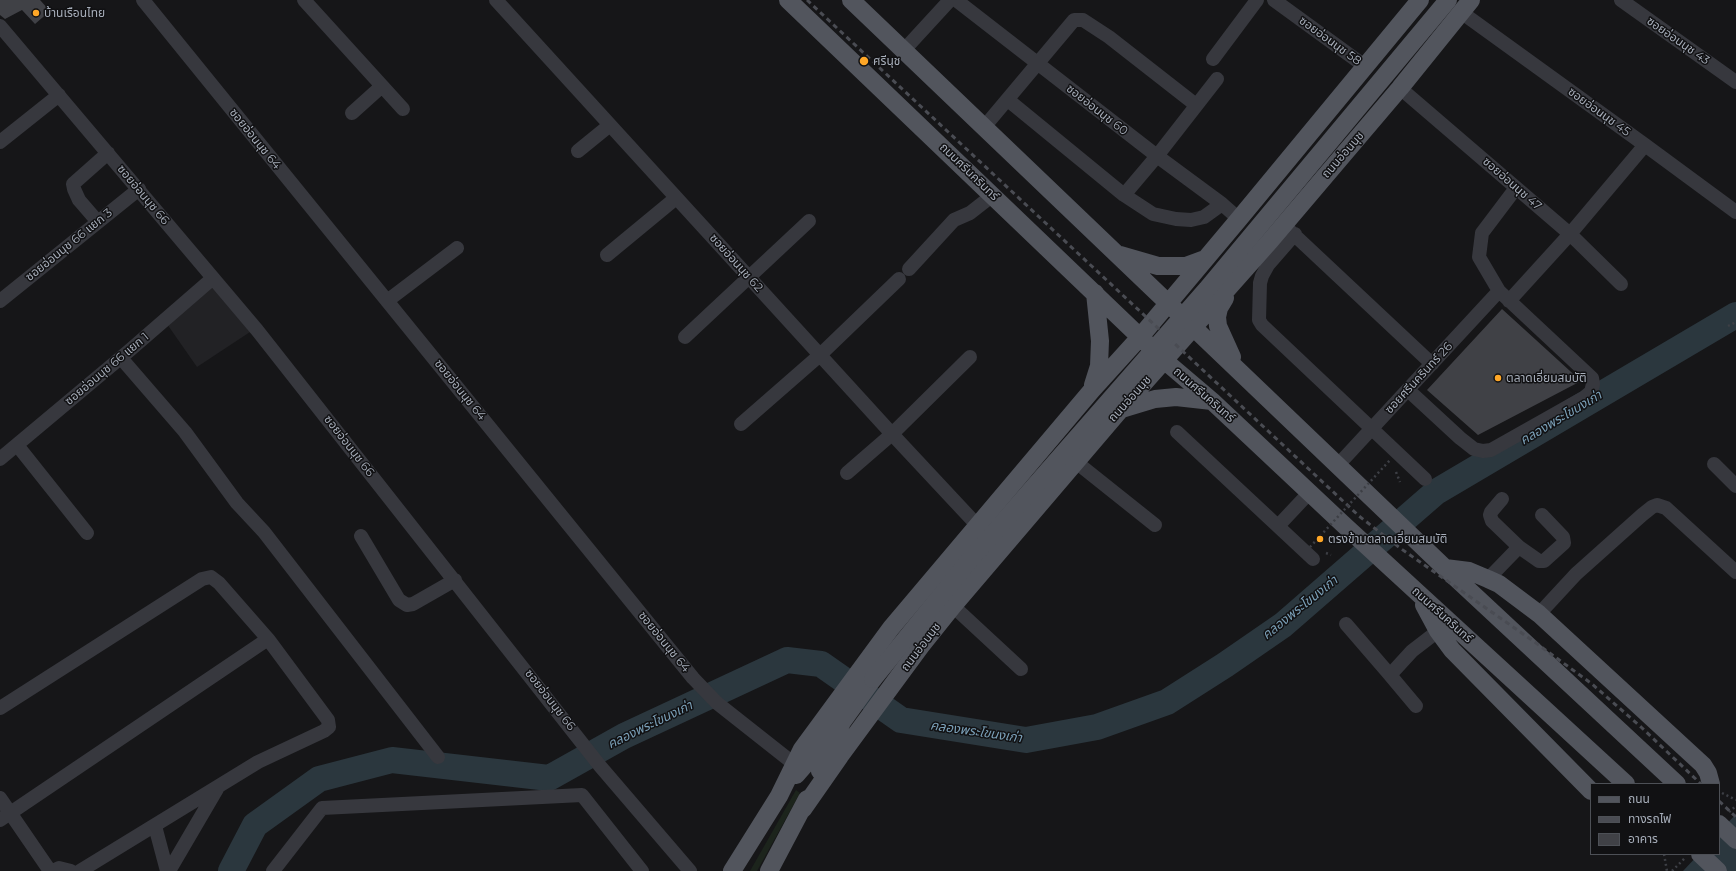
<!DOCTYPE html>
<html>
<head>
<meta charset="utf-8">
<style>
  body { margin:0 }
  #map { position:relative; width:1736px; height:871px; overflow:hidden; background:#161618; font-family:Montserrat,"Noto Sans Thai",sans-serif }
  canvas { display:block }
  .legend { position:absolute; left:1590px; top:783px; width:130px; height:72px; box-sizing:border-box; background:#111113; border:1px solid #4d5056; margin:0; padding:5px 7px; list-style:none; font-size:12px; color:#a7aeba }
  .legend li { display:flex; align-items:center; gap:8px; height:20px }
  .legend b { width:20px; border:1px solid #4d5056 }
</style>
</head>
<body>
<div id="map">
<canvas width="1736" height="871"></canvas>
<ul class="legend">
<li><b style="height:5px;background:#52555d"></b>ถนน</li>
<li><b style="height:5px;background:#4a4c53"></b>ทางรถไฟ</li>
<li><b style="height:11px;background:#404146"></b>อาคาร</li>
</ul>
</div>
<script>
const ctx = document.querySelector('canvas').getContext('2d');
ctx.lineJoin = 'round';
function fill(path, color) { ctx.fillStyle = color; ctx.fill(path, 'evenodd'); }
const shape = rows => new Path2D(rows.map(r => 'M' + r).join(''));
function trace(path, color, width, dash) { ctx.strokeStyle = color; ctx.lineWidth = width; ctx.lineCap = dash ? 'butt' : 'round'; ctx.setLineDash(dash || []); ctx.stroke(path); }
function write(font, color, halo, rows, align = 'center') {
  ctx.font = font + ' Montserrat,"Noto Sans Thai",sans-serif'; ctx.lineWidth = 3; ctx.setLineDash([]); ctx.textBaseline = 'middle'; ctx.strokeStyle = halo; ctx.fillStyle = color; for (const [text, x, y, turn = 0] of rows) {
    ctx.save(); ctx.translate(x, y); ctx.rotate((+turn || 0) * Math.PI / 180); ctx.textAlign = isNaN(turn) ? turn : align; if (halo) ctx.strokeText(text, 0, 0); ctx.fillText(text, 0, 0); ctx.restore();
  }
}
const built = shape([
  [213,284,250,332,197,367,167,324]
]);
const green = shape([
  [796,790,800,793,757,871,750,871]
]);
const water = shape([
  [1736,814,1736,871,1683,871,1699,854,1719,854,1719,832]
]);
const river = shape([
  [231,871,255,825,319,779,392,760,549,778,624,736,787,660,821,664,901,720,1026,740,1097,727,1167,702,1225,665,1283,625,1436,492,1736,315]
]);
const building = shape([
  [0,0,40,0,50,11,35,24,22,10,5,19,0,15],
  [1502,309,1581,381,1478,435,1427,390]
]);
const path = shape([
  [1728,326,1736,322],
  [1396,472,1400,482],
  [1326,553,1331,555],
  [1722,793,1736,800],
  [1729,812,1736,806],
  [1664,854,1667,871],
  [1672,871,1686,857]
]);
const minor = shape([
  [143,0,693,678,717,703,793,763],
  [304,0,403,109],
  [496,0,892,434,977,525],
  [956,0,1157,156,1222,204,1239,219],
  [1274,0,1366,67],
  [1621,0,1736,82],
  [1461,12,1645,145,1736,212],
  [0,26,257,330,600,766,690,871],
  [905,49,950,0],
  [1213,59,1257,0],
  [1400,88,1570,234,1621,284],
  [1008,100,1124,195,1153,214,1176,219,1191,220,1204,217,1222,204],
  [352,113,382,86],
  [985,126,1074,20,1083,20,1109,37,1196,105],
  [0,142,59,95],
  [578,151,610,125],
  [1124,195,1157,156,1217,79],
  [98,222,79,200,74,189,73,184,108,153],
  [1288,229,1432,364],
  [1295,234,1268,265,1262,276,1260,283,1259,320,1262,325,1425,479],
  [607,255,676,198],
  [909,269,954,220,970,213,993,195],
  [0,301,139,189],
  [387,301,457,248],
  [1509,301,1570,234,1645,145],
  [685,337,809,221],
  [121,358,185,432,237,503,264,532,438,757],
  [1408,390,1460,438,1474,449,1483,451,1491,450,1585,397,1591,392,1593,384,1592,378,1499,291,1479,257,1482,233,1516,188],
  [741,424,820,355,899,279],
  [1177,432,1313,559],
  [17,445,87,533],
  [0,459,130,350,213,278],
  [1076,462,1155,525],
  [1714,464,1736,486],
  [1338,465,1499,291],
  [847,473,892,434,970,357],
  [1502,499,1491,512,1490,515,1492,521,1519,547],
  [1278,526,1309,493],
  [361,536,399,600,407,605,413,604,455,580],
  [1488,579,1519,547,1539,561,1544,561,1564,543,1563,537,1542,515],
  [953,606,1021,669],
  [1539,614,1576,574,1642,515,1652,507,1657,505,1666,508,1736,572],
  [1346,624,1390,675],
  [1416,706,1390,675,1412,651,1438,631],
  [0,708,202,579,211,577,219,583,268,639,328,720,329,727,324,731,258,762,80,871],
  [0,798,50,871],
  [0,820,268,639],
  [155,826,167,871],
  [53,871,59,868,71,871],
  [169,871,217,789],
  [273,871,322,808,582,795,642,871]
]);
const major = shape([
  [788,0,1165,361,1212,401,1344,525,1626,784],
  [851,0,1445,568,1677,784],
  [1120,255,1158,266,1186,266,1205,259],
  [1225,298,1219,308,1217,317,1218,326,1232,357],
  [1093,385,1099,366,1100,341,1095,293],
  [1122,409,1155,399,1176,397,1212,401],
  [1445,568,1469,571,1488,579,1499,584,1539,614,1703,765,1708,773,1711,784],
  [1424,605,1438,631,1452,650,1591,791],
  [820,771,842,722],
  [796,775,842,722,873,679],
  [803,809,840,756,921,646,953,606,1121,409,1270,241,1400,88,1471,0],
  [1719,824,1736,840],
  [1700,854,1718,871],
  [732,871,779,796,802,749,891,628,1092,390,1140,337,1239,219,1420,0],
  [769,871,807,799]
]);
const rail = shape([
  [807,0,1359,516,1400,548,1536,643,1592,684,1641,727,1701,784],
  [1719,801,1736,817]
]);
const pathBridge = shape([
  [1310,547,1391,459]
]);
const majorBridge = shape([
  [873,679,969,561,1207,289,1448,0]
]);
const markers = [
  [36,13,4,"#ffa727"],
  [864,61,5,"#ffa727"],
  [1498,378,4,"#ffa727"],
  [1320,539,4,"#ffa727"]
];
const poiNames = [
  ["บ้านเรือนไทย",44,13],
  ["ศรีนุช",873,61],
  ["ตลาดเอี่ยมสมบัติ",1506,378],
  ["ตรงข้ามตลาดเอี่ยมสมบัติ",1328,539]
];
const streetNames = [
  ["ซอยอ่อนนุช 58",1330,41,36],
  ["ซอยอ่อนนุช 43",1678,41,35],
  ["ซอยอ่อนนุช 60",1097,110,38],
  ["ซอยอ่อนนุช 45",1599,112,36],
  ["ซอยอ่อนนุช 64",255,139,51],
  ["ถนนอ่อนนุช",1343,155,-49],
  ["ถนนศรีนครินทร์",969,172,44],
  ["ซอยอ่อนนุช 47",1512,184,41],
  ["ซอยอ่อนนุช 66",143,195,50],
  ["ซอยอ่อนนุช 66 แยก 3",69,245,-39],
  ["ซอยอ่อนนุช 62",736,263,48],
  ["ซอยอ่อนนุช 66 แยก 1",107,369,-40],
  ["ซอยศรีนครินทร์ 26",1419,378,-47],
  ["ซอยอ่อนนุช 64",460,390,51],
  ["ถนนศรีนครินทร์",1204,395,41],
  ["ถนนอ่อนนุช",1130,399,-48],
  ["ซอยอ่อนนุช 66",349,446,52],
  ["ถนนศรีนครินทร์",1442,615,42],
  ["ซอยอ่อนนุช 64",664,642,51],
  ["ถนนอ่อนนุช",921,647,-53],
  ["ซอยอ่อนนุช 66",550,700,52]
];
const waterNames = [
  ["คลองพระโขนงเก่า",1561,418,-31],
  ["คลองพระโขนงเก่า",1300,608,-39],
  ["คลองพระโขนงเก่า",650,725,-26],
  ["คลองพระโขนงเก่า",976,732,8]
];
fill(built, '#222225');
fill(green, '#1c241c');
fill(water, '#2b373e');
trace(river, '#2b373e', 26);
fill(building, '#404146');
trace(path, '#3d3f45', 2.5, [2, 3]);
trace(minor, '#37383e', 14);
trace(major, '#52555d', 18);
trace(rail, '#4a4c53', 3, [5, 4]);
trace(pathBridge, '#3d3f45', 2.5, [2, 3]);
trace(majorBridge, '#52555d', 18);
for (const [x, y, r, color] of markers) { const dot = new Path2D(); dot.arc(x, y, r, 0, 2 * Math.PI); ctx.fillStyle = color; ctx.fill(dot); trace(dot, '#111113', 1.5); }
write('12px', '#a7aeba', '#111113', poiNames, 'left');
write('12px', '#a7aeba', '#111113', streetNames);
write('italic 13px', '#7ba0b8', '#111113', waterNames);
</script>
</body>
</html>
